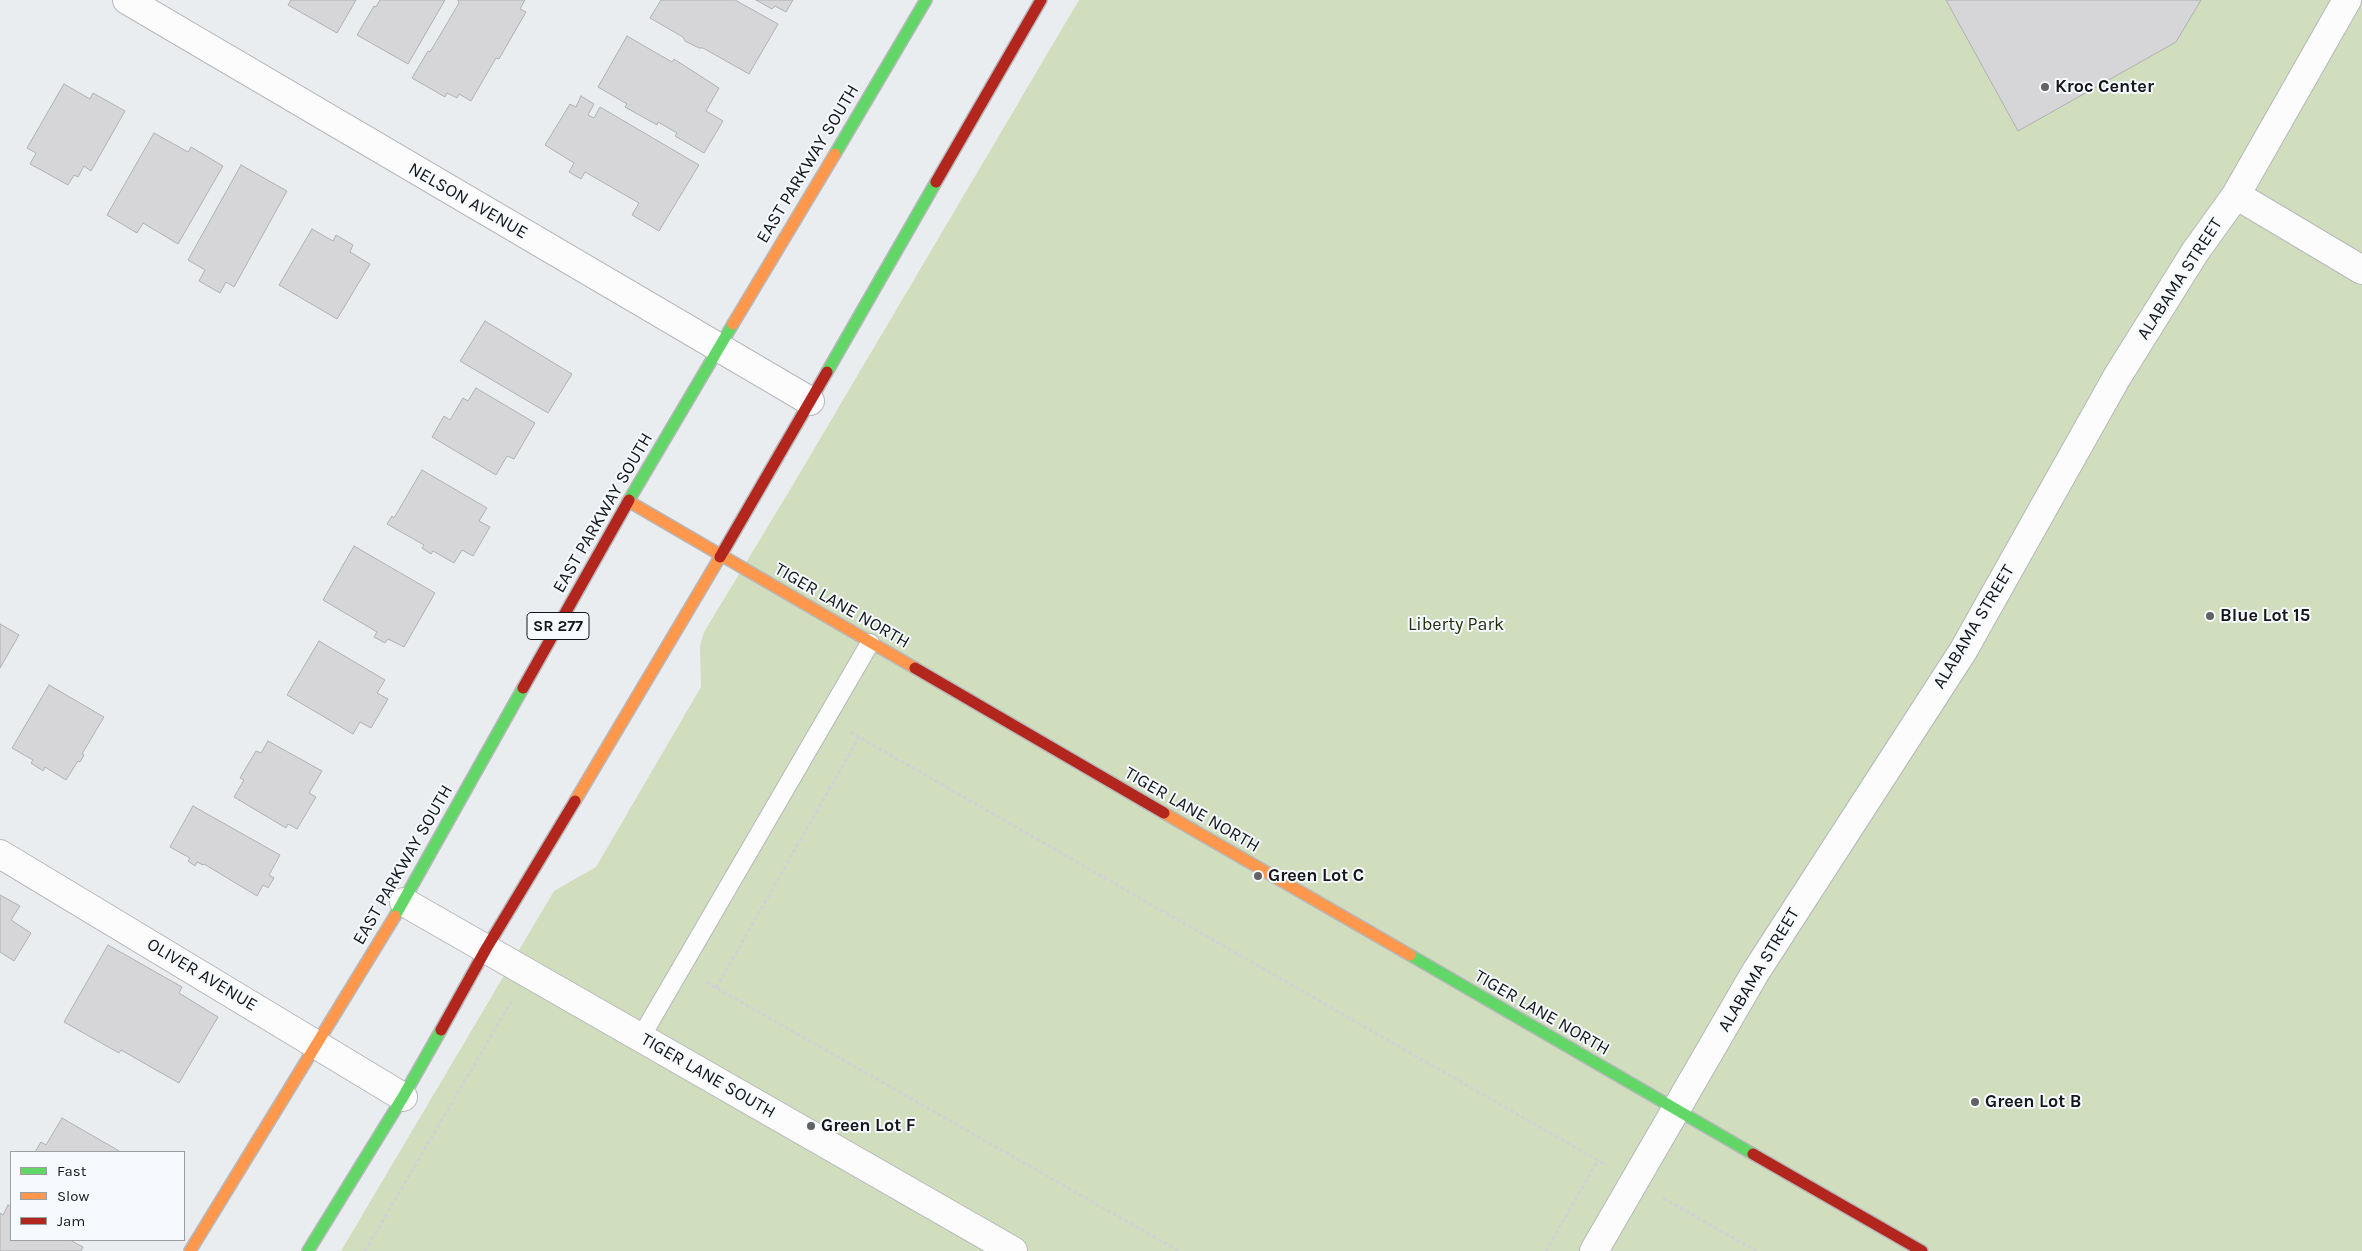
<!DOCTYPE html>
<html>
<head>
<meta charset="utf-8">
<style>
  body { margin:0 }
  #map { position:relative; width:2362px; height:1251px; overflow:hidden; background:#eaedf0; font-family:Karla,sans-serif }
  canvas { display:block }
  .legend { position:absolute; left:10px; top:1151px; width:175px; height:90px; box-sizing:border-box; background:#f6fafe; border:1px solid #9c9fa2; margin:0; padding:6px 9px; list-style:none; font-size:15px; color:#151719 }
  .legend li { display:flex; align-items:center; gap:10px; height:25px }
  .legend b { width:25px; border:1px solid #9c9fa2 }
</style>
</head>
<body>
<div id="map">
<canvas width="2362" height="1251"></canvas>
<ul class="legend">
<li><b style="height:6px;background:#63d668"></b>Fast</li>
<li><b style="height:6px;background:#ff974d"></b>Slow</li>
<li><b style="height:6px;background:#b3261e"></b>Jam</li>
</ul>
</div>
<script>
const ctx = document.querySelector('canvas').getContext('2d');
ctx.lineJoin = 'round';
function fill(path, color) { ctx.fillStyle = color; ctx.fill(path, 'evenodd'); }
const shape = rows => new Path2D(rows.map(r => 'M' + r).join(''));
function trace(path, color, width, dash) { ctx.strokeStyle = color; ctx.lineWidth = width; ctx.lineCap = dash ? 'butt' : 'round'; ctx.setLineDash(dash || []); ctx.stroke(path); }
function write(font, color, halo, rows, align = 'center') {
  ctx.font = font + ' Karla,sans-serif'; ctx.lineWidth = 4; ctx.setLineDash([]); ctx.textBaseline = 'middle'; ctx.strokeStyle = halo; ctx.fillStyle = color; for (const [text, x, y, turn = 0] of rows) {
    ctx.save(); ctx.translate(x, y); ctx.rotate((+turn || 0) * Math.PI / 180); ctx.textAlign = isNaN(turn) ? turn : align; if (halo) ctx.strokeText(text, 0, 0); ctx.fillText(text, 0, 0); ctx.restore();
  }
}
const green = shape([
  [1079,0,2362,0,2362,1251,341,1251,554,891,596,867,701,687,700,646,704,632,794,483]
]);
const building = shape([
  [291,0,356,0,337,33,288,5,291,0],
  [380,0,445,0,408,64,357,35,374,6,376,7,380,0],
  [458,0,525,0,520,9,526,12,499,59,496,58,471,101,459,94,457,98,447,93,445,97,412,78,428,51,430,52,459,3,458,0],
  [661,0,735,0,778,24,749,74,703,48,699,48,685,41,683,37,650,18,661,0],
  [756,0,793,0,786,12,775,6,772,9,756,0],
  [1946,0,2201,0,2176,42,2018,131,1946,0],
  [627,36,672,62,674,59,719,88,706,111,723,121,704,153,675,136,677,133,658,122,657,125,625,107,627,104,598,87,627,36],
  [64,84,90,99,93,93,125,111,91,171,84,166,78,177,74,175,68,185,30,164,36,153,27,148,64,84],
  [581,96,594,104,588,115,594,118,600,107,699,165,659,231,632,215,639,203,585,172,581,179,569,172,574,163,545,145,570,104,576,107,581,96],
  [154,133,188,152,191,147,223,166,178,244,143,223,137,233,107,215,154,133],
  [241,165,287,191,234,287,226,282,220,293,199,281,205,270,188,260,241,165],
  [312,229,333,241,336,235,353,245,350,252,370,264,337,319,279,285,312,229],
  [485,321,572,374,548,413,460,361,485,321],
  [476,388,535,423,514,459,507,456,496,475,432,437,444,416,450,420,463,398,468,401,476,388],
  [422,470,487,508,479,521,490,527,473,556,462,550,454,563,433,551,431,554,422,548,424,545,387,524,392,516,394,518,422,470],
  [354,546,435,593,404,647,388,639,385,643,374,637,377,632,323,600,354,546],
  [0,624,19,635,0,668,0,624],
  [319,641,385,680,377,693,388,699,371,728,360,722,353,734,287,695,319,641],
  [49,685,104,717,82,754,84,755,80,762,78,761,66,780,45,767,43,771,31,763,33,760,12,748,49,685],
  [268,741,322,771,309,793,316,797,297,829,288,824,286,828,234,797,244,780,240,778,256,751,261,753,268,741],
  [193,806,280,855,269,875,274,878,268,888,263,885,257,896,204,864,203,865,197,862,195,866,188,861,190,858,170,847,193,806],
  [0,895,20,906,11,920,31,933,14,961,0,952,0,895],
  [108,945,182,987,179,993,218,1017,179,1083,121,1050,119,1053,64,1022,108,945],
  [62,1118,121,1152,35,1152,41,1142,46,1145,62,1118],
  [8,1205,11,1207,11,1240,70,1240,83,1247,81,1251,0,1251,0,1213,3,1215,8,1205]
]);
const path = shape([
  [850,732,1606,1165],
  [706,982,1179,1251],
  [716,988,859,737],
  [1663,1198,1756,1251],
  [365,1251,511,1002],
  [1546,1251,1598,1160]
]);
const lane = shape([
  [641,1037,870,643]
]);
const street = shape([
  [127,0,810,401],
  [2236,195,2362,270],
  [0,854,403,1097],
  [404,902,1013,1251],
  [1594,1251,1755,973,1963,651,2117,377,2195,252,2236,195,2347,0]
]);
const fast = shape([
  [835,154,926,0],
  [827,372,936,182],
  [629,500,733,324],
  [395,916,523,688],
  [1410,955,1753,1154],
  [308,1251,403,1097,441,1030]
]);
const slow = shape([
  [733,324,835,154],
  [628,501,915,668],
  [575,801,720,557],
  [1164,813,1410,955],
  [190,1251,395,916]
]);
const jam = shape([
  [936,182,1041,0],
  [720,557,827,372],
  [915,668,1164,813],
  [523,688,629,500],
  [441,1030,486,949,575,801],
  [1753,1154,1922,1251]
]);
const markers = [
  [2045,87,5,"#606264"],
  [2210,616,5,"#606264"],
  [1258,876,5,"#606264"],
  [1975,1102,5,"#606264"],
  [811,1126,5,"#606264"]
];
const shields = [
  [558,626,62]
];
const shieldNames = [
  ["SR 277",558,626]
];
const poiNames = [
  ["Kroc Center",2055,87],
  ["Blue Lot 15",2220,616],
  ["Green Lot C",1268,876],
  ["Green Lot B",1985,1102],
  ["Green Lot F",821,1126]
];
const streetNames = [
  ["EAST PARKWAY SOUTH",808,164,-59],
  ["NELSON AVENUE",468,201,30],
  ["ALABAMA STREET",2180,279,-57],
  ["EAST PARKWAY SOUTH",603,513,-60],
  ["TIGER LANE NORTH",842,606,30],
  ["ALABAMA STREET",1974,627,-59],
  ["TIGER LANE NORTH",1192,810,30],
  ["EAST PARKWAY SOUTH",403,865,-60],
  ["ALABAMA STREET",1759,970,-59],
  ["OLIVER AVENUE",202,975,31],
  ["TIGER LANE NORTH",1542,1013,30],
  ["TIGER LANE SOUTH",708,1076,30]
];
const parkNames = [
  ["Liberty Park",1456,625]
];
fill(green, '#d0debe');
fill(building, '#d6d6d8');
trace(building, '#b0b1b3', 1);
trace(lane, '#b6b8bb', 20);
trace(street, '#b6b8bb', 30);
trace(fast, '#b6b8bb', 14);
trace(slow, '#b6b8bb', 14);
trace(jam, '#b6b8bb', 14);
trace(path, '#d0d2d2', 3, [4, 2.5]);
trace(lane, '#fcfcfd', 18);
trace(street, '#fcfcfd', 28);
trace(fast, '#63d668', 11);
trace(slow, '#ff974d', 11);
trace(jam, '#b3261e', 11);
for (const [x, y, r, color] of markers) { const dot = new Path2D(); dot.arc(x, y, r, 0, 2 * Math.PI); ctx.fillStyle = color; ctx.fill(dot); trace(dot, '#f6fafe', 2); }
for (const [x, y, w] of shields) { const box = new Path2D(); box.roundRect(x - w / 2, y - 13.5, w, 27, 4); ctx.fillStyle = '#f6fafe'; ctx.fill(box); trace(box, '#151719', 1); }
write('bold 16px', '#151719', null, shieldNames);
write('bold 18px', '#151719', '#f6fafe', poiNames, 'left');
write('18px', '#151719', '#f6fafe', streetNames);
write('18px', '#24300b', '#f6fafe', parkNames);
</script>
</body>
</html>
